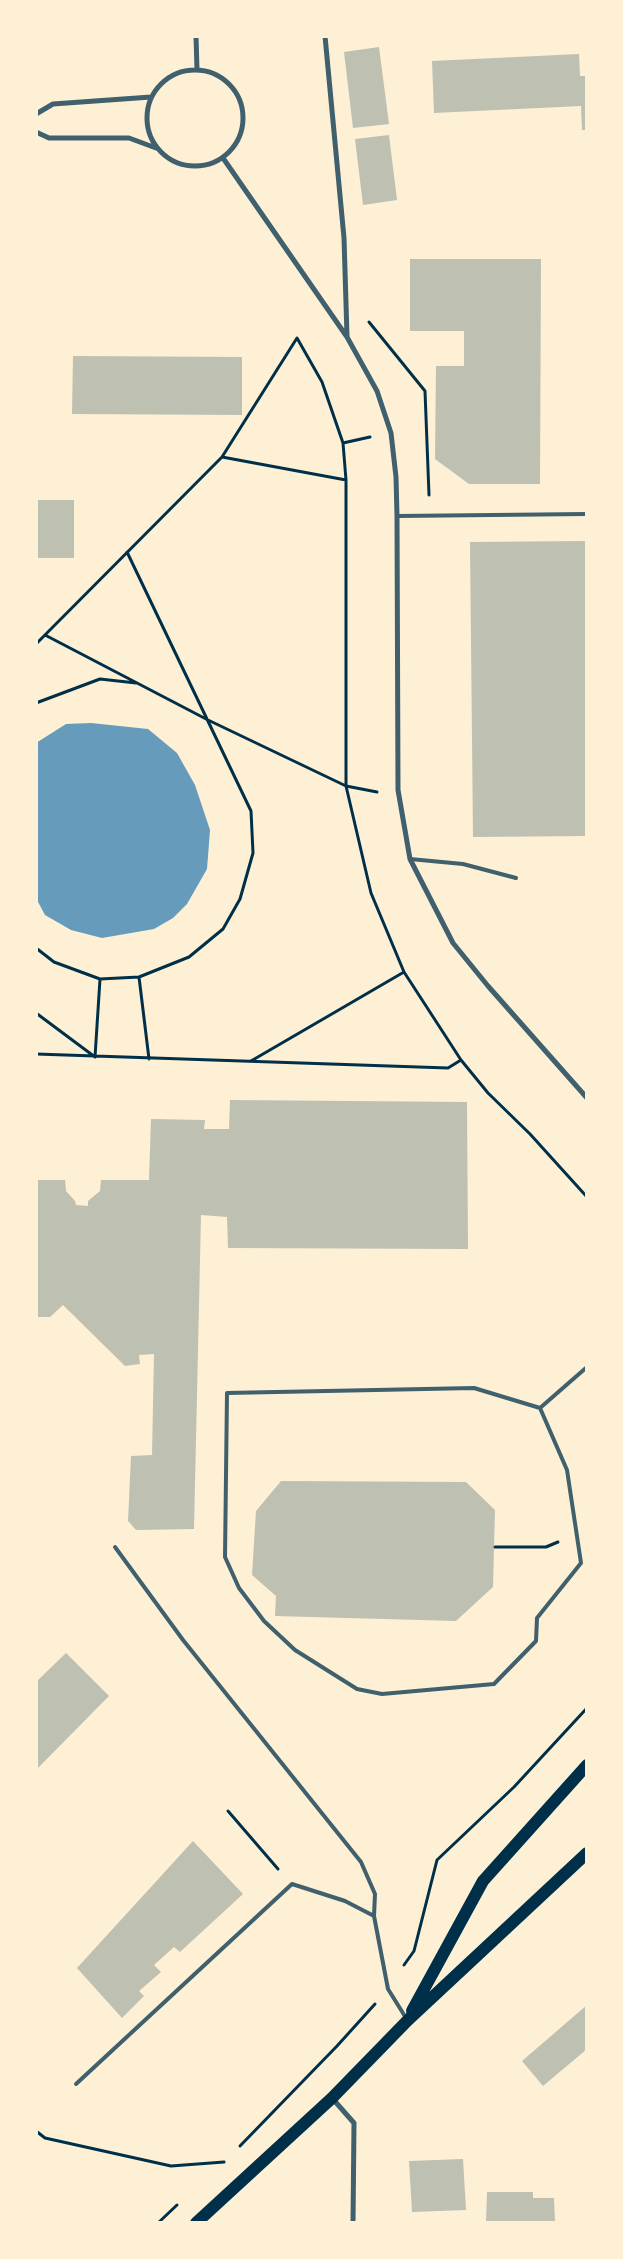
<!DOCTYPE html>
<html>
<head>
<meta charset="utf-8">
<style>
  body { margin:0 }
  #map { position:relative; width:623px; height:2259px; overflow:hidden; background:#fdf0d5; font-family:Jost,sans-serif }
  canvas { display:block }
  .frame { position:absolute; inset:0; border:38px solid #fdf0d5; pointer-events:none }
</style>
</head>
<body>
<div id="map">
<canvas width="623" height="2259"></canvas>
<div class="frame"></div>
</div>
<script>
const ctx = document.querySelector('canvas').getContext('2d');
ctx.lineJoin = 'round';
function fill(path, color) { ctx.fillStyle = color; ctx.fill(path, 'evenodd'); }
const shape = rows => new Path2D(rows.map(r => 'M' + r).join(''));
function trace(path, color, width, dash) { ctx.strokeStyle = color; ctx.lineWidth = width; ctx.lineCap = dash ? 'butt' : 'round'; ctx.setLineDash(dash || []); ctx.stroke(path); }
const water = shape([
  [91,723,148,729,177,753,195,785,210,830,207,869,187,904,173,918,154,929,102,938,71,930,45,915,36,898,36,743,66,724]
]);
const building = shape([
  [379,47,389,124,353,128,344,52],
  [579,54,580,76,587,76,587,130,582,130,581,106,434,113,432,61],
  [389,135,397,200,363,205,355,139],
  [410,259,541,259,540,484,469,484,435,459,436,366,464,366,464,331,410,331],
  [73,356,242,357,242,415,72,414],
  [36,500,74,500,74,558,36,558],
  [587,541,587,836,473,837,470,542],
  [230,1100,467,1102,468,1249,228,1248,227,1217,201,1215,194,1529,136,1530,128,1521,131,1456,152,1455,154,1354,139,1355,140,1364,125,1366,63,1305,50,1317,36,1317,36,1180,65,1180,66,1191,75,1201,76,1205,88,1206,88,1201,100,1191,101,1180,149,1180,151,1119,205,1120,204,1129,229,1129],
  [281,1481,466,1482,495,1510,493,1587,456,1621,275,1616,276,1596,252,1575,256,1511],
  [66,1653,109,1696,36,1770,36,1682],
  [193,1841,243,1894,180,1952,174,1947,154,1965,161,1972,139,1991,144,1996,122,2018,77,1968],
  [587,2005,587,2049,543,2086,522,2061],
  [463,2159,466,2210,412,2212,409,2161],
  [487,2192,533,2192,533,2198,554,2198,555,2223,486,2223]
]);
const path = shape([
  [369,322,425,391,429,495],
  [343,443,370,437],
  [222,457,346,480],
  [45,635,208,720,346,786,377,792],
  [36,644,222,457,297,338,322,382,343,443,346,480,346,786,371,893,404,972,461,1060,488,1093,530,1134,587,1197],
  [36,703,100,679,136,683],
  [36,948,54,962,100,979,139,977,189,957,223,929,240,899,253,853,251,811,127,552],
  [139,977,149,1059],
  [36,1013,95,1057,100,979],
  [36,1054,448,1068,461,1060],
  [251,1061,404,972],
  [495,1547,546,1547,558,1542],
  [228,1811,278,1869],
  [404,1965,414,1951,437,1860,514,1787,587,1708],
  [36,2131,45,2138,171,2166,224,2162],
  [240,2146,337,2046,375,2004],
  [158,2223,177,2205]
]);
const service = shape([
  [397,516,587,514],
  [410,859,463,864,516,878],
  [540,1408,567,1470,581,1563,537,1618,536,1641,494,1684,382,1694,357,1689,295,1650,264,1621,239,1588,225,1557,227,1393,474,1388,540,1408,587,1367],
  [115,1547,183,1640,361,1862,375,1894,374,1916,388,1989,406,2018],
  [76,2084,292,1884,345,1901,374,1916]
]);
const minor = shape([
  [196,36,197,70],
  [325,36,344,238,347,336],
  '147 118a48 48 0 1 1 96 0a48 48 0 1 1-96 0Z',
  [36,114,53,104,151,97],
  [36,132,49,138,129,138,156,148],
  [223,158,347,337,377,391,391,433,396,477,397,516,398,790,410,859,453,943,488,986,587,1098],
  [332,2098,354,2123,353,2223]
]);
const primary = shape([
  [412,2011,483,1881,587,1765],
  [196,2223,332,2098,408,2020,587,1853]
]);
fill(water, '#669bbc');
fill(building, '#bec0b2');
trace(path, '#003049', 3);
trace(service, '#3f606c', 4);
trace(minor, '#3f606c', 5);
trace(primary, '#003049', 12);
</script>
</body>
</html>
